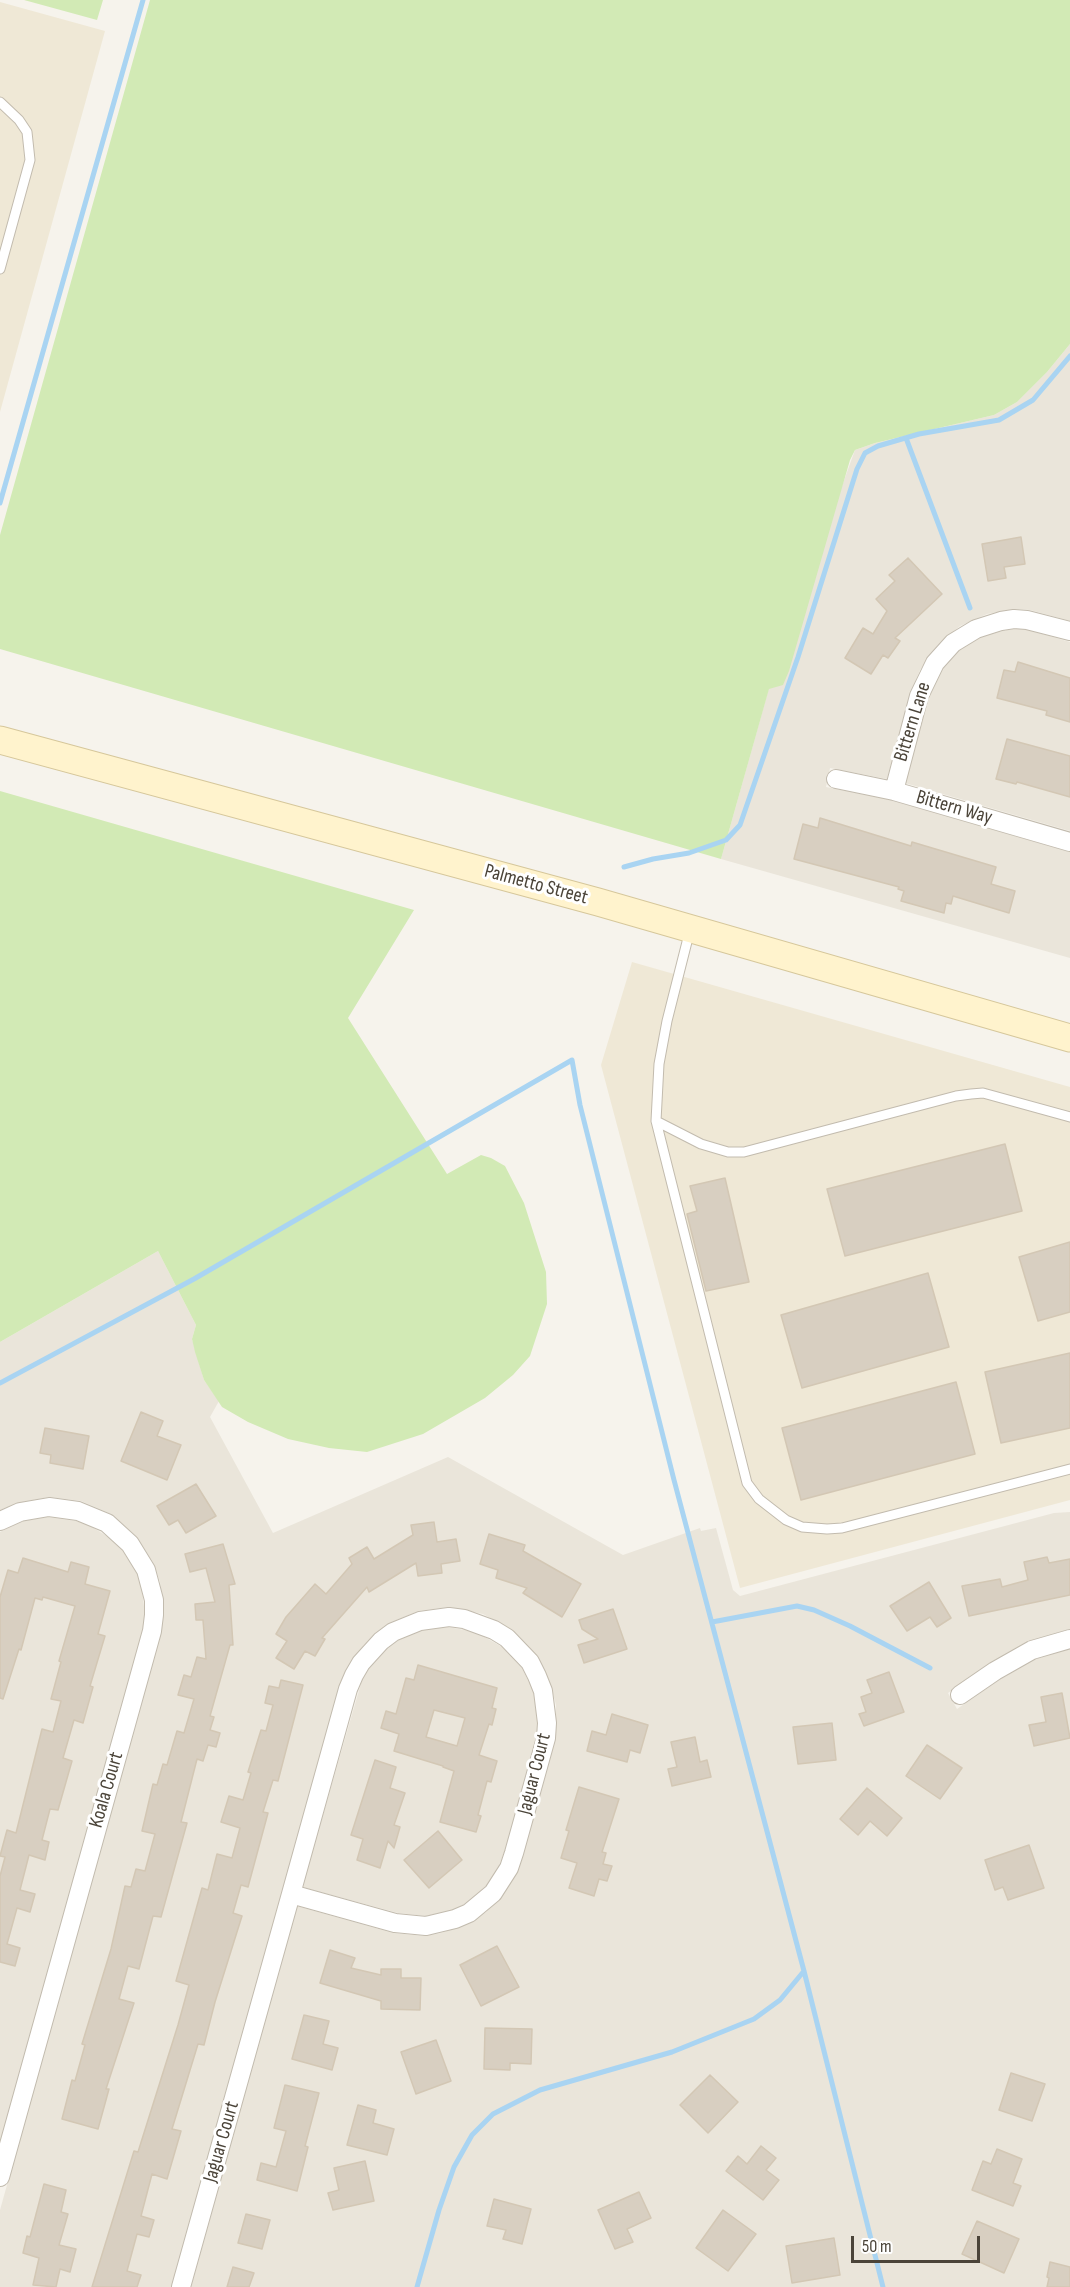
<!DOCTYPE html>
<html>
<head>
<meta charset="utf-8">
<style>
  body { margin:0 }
  #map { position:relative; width:1070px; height:2287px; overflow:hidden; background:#f6f3ec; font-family:"Sofia Sans Condensed",sans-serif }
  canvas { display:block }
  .scale { position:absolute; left:851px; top:2236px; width:129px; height:27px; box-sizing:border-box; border:3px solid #4b4439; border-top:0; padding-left:8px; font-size:18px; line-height:21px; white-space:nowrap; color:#4b4439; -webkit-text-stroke:4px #fff; paint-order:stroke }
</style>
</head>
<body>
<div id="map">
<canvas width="1070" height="2287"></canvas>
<div class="scale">50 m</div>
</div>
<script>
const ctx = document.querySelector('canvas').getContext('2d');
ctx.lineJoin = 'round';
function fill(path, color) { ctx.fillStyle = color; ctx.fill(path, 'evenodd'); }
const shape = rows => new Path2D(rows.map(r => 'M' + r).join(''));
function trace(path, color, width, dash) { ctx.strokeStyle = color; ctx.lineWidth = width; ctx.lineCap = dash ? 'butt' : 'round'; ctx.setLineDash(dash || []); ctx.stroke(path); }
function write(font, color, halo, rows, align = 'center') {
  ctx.font = font + ' "Sofia Sans Condensed",sans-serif'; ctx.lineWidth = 6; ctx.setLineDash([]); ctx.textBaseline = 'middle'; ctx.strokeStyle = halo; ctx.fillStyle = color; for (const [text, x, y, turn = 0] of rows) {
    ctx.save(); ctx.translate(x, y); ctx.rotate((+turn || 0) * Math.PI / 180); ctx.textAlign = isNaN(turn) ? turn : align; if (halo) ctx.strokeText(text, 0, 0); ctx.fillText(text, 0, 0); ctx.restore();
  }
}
const residential = shape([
  [1070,344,1070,621,1030,610,1015,609,987,614,960,626,938,645,920,670,910,694,887,779,830,768,826,787,892,800,1070,852,1070,958,721,859,769,688,855,450,875,443,994,415,1017,402,1047,372],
  [1014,629,1026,629,1070,642,1070,831,905,783,927,699,942,668,958,651,978,638,1002,631],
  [158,1251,196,1325,192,1339,204,1380,219,1401,210,1417,273,1533,448,1457,623,1555,700,1528,701,1531,716,1528,733,1590,740,1596,1054,1513,1070,1512,1070,1629,1028,1642,990,1663,948,1693,957,1709,999,1680,1035,1659,1070,1649,1070,2287,191,2287,297,1906,393,1933,425,1936,441,1933,472,1922,486,1912,499,1899,517,1871,554,1741,556,1705,551,1686,537,1656,513,1631,483,1614,449,1607,418,1611,390,1623,364,1645,346,1672,172,2287,0,2287,0,2210,161,1633,163,1615,160,1582,154,1564,136,1536,111,1514,81,1501,49,1497,18,1503,0,1510,0,1342],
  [48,1517,76,1521,89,1525,113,1540,123,1551,138,1575,142,1588,145,1616,143,1629,0,2143,0,1532,22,1521],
  [448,1627,476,1632,502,1647,522,1668,535,1695,538,1723,537,1737,505,1850,495,1876,477,1896,465,1904,453,1910,426,1916,398,1913,302,1887,362,1680,368,1668,386,1649,397,1641,421,1630]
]);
const education = shape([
  [0,2,105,31,0,412],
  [632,962,1070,1087,1070,1500,740,1588,601,1065]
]);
const green = shape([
  [24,0,103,0,97,20],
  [150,0,1070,0,1070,344,1047,372,1017,402,994,415,875,443,855,450,850,460,789,671,783,685,769,689,721,859,0,649,0,535],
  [0,791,414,910,348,1018,447,1174,481,1155,491,1158,505,1166,524,1203,546,1272,547,1304,530,1356,513,1375,485,1398,423,1434,367,1452,329,1448,288,1439,248,1422,222,1407,204,1380,195,1352,192,1339,196,1325,158,1251,0,1342]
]);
const stream = shape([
  [906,438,970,608],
  [0,503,143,0],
  [624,867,653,859,689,853,726,840,740,825,798,657,857,469,865,453,878,446,919,434,999,420,1033,400,1070,356],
  [0,1383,194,1279,572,1060,580,1105,674,1480,804,1971,883,2287],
  [712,1622,797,1606,814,1610,850,1626,930,1668],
  [417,2287,439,2210,454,2167,472,2135,493,2114,540,2090,672,2052,754,2019,780,2000,804,1971]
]);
const building = shape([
  [1021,537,1025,564,1004,567,1006,578,988,581,982,544,1021,537],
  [908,558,942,594,895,638,900,641,888,658,883,655,871,674,845,658,863,628,873,634,887,611,876,599,895,581,889,575,908,558],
  [1018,662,1070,678,1070,722,1046,715,1047,711,997,698,1004,670,1015,672,1018,662],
  [1007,739,1070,756,1070,797,1017,782,1016,784,996,779,1007,739],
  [820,818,911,846,912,842,996,867,991,884,1015,891,1009,913,953,896,951,904,946,903,944,913,901,901,904,891,898,889,899,887,794,859,803,824,818,828,820,818],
  [1005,1144,1022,1211,845,1256,827,1189,1005,1144],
  [725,1178,749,1282,706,1291,687,1214,697,1211,690,1186,725,1178],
  [1070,1242,1070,1312,1038,1321,1019,1257,1070,1242],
  [928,1273,949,1347,802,1388,781,1315,928,1273],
  [1070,1353,1070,1428,1001,1443,985,1372,1070,1353],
  [956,1382,975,1454,801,1500,782,1428,956,1382],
  [141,1412,163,1421,157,1436,181,1445,167,1480,121,1461,141,1412],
  [45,1428,89,1436,83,1469,50,1463,51,1455,40,1453,45,1428],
  [196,1484,216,1516,186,1533,178,1520,169,1525,157,1506,196,1484],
  [434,1522,437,1542,456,1539,460,1561,441,1564,442,1573,418,1576,416,1563,369,1592,367,1587,322,1638,325,1639,315,1656,305,1651,294,1669,276,1658,287,1641,276,1634,286,1617,315,1584,326,1594,352,1564,349,1558,367,1547,374,1559,413,1535,411,1525,434,1522],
  [489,1534,525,1545,523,1551,581,1584,562,1617,523,1593,527,1588,496,1578,498,1570,480,1564,489,1534],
  [223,1544,235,1584,229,1585,233,1645,230,1645,210,1716,214,1717,210,1730,220,1733,216,1747,208,1745,203,1761,197,1759,181,1822,187,1823,161,1917,153,1916,139,1969,128,1966,119,1999,134,2003,106,2089,109,2089,98,2129,62,2119,72,2080,75,2081,85,2045,82,2044,111,1949,125,1886,131,1887,136,1869,145,1871,155,1834,142,1831,153,1784,157,1785,163,1764,167,1765,177,1731,184,1733,194,1699,178,1695,184,1675,191,1677,197,1657,206,1659,203,1620,196,1620,195,1604,215,1602,206,1568,190,1572,185,1554,223,1544],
  [1047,1557,1049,1563,1070,1559,1070,1595,969,1616,962,1586,1000,1579,1002,1587,1028,1580,1024,1562,1047,1557],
  [23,1558,68,1572,71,1562,89,1567,85,1584,110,1591,98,1634,105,1636,90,1686,93,1687,83,1723,74,1720,63,1758,72,1761,58,1810,50,1809,42,1840,49,1842,45,1860,29,1855,20,1890,35,1894,30,1912,17,1908,7,1944,20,1948,15,1966,0,1962,0,1876,5,1857,0,1856,7,1830,16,1833,42,1729,53,1732,61,1701,51,1699,61,1662,59,1661,75,1606,43,1597,42,1600,35,1598,21,1650,19,1649,3,1699,0,1698,0,1597,8,1570,18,1573,23,1558],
  [929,1582,951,1618,937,1627,930,1617,907,1631,890,1606,929,1582],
  [613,1609,627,1649,584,1663,578,1645,598,1639,582,1629,579,1620,613,1609],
  [418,1665,497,1688,492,1708,496,1709,492,1725,489,1724,479,1755,497,1761,491,1782,487,1781,478,1815,481,1816,476,1832,440,1822,454,1771,443,1767,443,1766,394,1751,399,1734,381,1728,386,1711,396,1714,406,1678,414,1680,418,1665],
  [434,1710,465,1718,457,1746,426,1737,434,1710],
  [889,1672,904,1712,864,1726,859,1714,866,1712,861,1697,872,1693,867,1680,889,1672],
  [281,1680,303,1685,278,1781,273,1780,263,1812,268,1813,248,1887,241,1885,233,1913,242,1916,215,2002,204,2045,198,2044,172,2129,181,2131,167,2179,152,2174,141,2216,154,2220,149,2237,137,2234,127,2271,141,2275,137,2287,92,2287,134,2151,138,2152,178,2025,189,1985,176,1981,202,1888,208,1890,217,1854,232,1858,240,1828,221,1822,229,1796,243,1800,251,1773,248,1772,261,1730,266,1731,273,1705,265,1703,269,1686,279,1688,281,1680],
  [1062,1693,1070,1738,1034,1746,1029,1725,1046,1722,1041,1697,1062,1693],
  [612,1714,648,1725,640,1753,630,1750,627,1762,587,1751,592,1731,606,1735,612,1714],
  [832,1723,836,1760,798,1764,793,1727,832,1723],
  [695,1737,700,1762,707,1760,711,1777,672,1786,668,1769,677,1767,671,1742,695,1737],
  [927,1745,962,1768,940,1799,906,1776,927,1745],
  [375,1760,396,1767,390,1788,405,1793,394,1825,400,1827,394,1848,388,1841,380,1868,357,1860,363,1839,351,1835,375,1760],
  [579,1787,619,1799,602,1852,606,1853,603,1864,612,1866,607,1881,599,1879,594,1896,569,1888,577,1863,561,1858,569,1831,566,1830,579,1787],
  [867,1788,902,1818,887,1836,870,1821,858,1835,840,1819,867,1788],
  [438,1831,462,1860,429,1888,404,1860,438,1831],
  [1029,1845,1044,1888,1008,1900,1003,1887,995,1890,985,1860,1029,1845],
  [497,1946,519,1987,481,2006,460,1965,497,1946],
  [330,1950,355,1958,351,1968,381,1975,381,1969,401,1969,401,1978,421,1978,420,2010,381,2009,381,2001,320,1983,330,1950],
  [304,2015,329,2021,323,2044,338,2048,332,2070,292,2059,304,2015],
  [485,2028,532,2029,531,2064,510,2063,510,2070,484,2069,485,2028],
  [436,2040,451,2081,416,2094,401,2052,436,2040],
  [1011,2073,1045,2084,1032,2121,999,2110,1011,2073],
  [710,2075,738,2102,708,2133,680,2105,710,2075],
  [285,2085,319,2093,305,2146,308,2147,297,2191,257,2180,261,2163,276,2167,286,2131,274,2128,285,2085],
  [358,2105,376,2110,373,2123,394,2129,387,2155,347,2145,358,2105],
  [761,2146,776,2158,766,2170,779,2180,763,2200,726,2171,738,2156,747,2164,761,2146],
  [997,2149,1022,2159,1013,2183,1021,2186,1013,2206,972,2190,983,2161,991,2164,997,2149],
  [365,2161,374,2201,333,2210,328,2193,339,2190,334,2168,365,2161],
  [44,2184,66,2190,61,2212,68,2214,59,2245,76,2249,70,2272,60,2269,56,2287,33,2285,39,2258,23,2253,27,2236,30,2237,44,2184],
  [639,2192,651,2218,627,2229,633,2242,615,2249,598,2210,639,2192],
  [494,2199,531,2209,522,2244,503,2239,506,2230,487,2226,494,2199],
  [723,2210,756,2234,728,2271,696,2248,723,2210],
  [246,2214,270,2220,262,2249,238,2243,246,2214],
  [977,2221,1019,2239,1004,2273,962,2254,977,2221],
  [834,2238,840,2275,792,2283,786,2246,834,2238],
  [1050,2262,1070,2267,1070,2287,1047,2287,1049,2278,1047,2277,1050,2262],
  [233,2267,254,2273,249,2287,227,2287,233,2267]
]);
const service = shape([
  [0,102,19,120,27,132,30,160,0,269],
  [690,930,667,1021,659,1064,656,1121,747,1483,759,1499,786,1520,802,1527,827,1529,842,1528,1070,1469],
  [656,1121,701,1144,728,1152,744,1152,956,1096,971,1094,983,1093,1070,1117]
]);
const minor = shape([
  [836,779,894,791,1070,842],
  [894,791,919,696,935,663,953,643,976,629,1001,621,1014,619,1027,620,1070,631],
  [0,1521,20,1512,49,1507,78,1511,107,1523,130,1544,146,1570,154,1600,154,1615,152,1631,0,2177],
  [960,1695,995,1671,1032,1650,1070,1639],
  [181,2287,291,1894,348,1689,354,1675,361,1663,381,1641,393,1632,420,1621,449,1617,464,1619,494,1630,507,1638,530,1662,537,1676,543,1691,547,1723,546,1738,514,1853,509,1868,493,1893,469,1913,455,1919,426,1926,395,1923,291,1894]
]);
const secondary = shape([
  [0,740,598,902,1070,1038]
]);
const streetNames = [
  ["Bittern Lane",913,722,-73],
  ["Bittern Way",954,808,16],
  ["Palmetto Street",536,885,15],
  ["Jaguar Court",535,1774,-76],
  ["Koala Court",107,1790,-74],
  ["Jaguar Court",222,2142,-74]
];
fill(residential, '#eae5da');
fill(education, '#efe8d6');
fill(green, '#d2eab5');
trace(stream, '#a9d4f2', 5);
fill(building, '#d8cfc1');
trace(building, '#d3c7b4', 1.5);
trace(service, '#c2bbae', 11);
trace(minor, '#c2bbae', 20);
trace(secondary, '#d6c79b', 29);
trace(service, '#fff', 9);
trace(minor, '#fff', 18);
trace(secondary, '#fff3cd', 27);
write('20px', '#4b4439', '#fff', streetNames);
</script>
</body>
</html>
